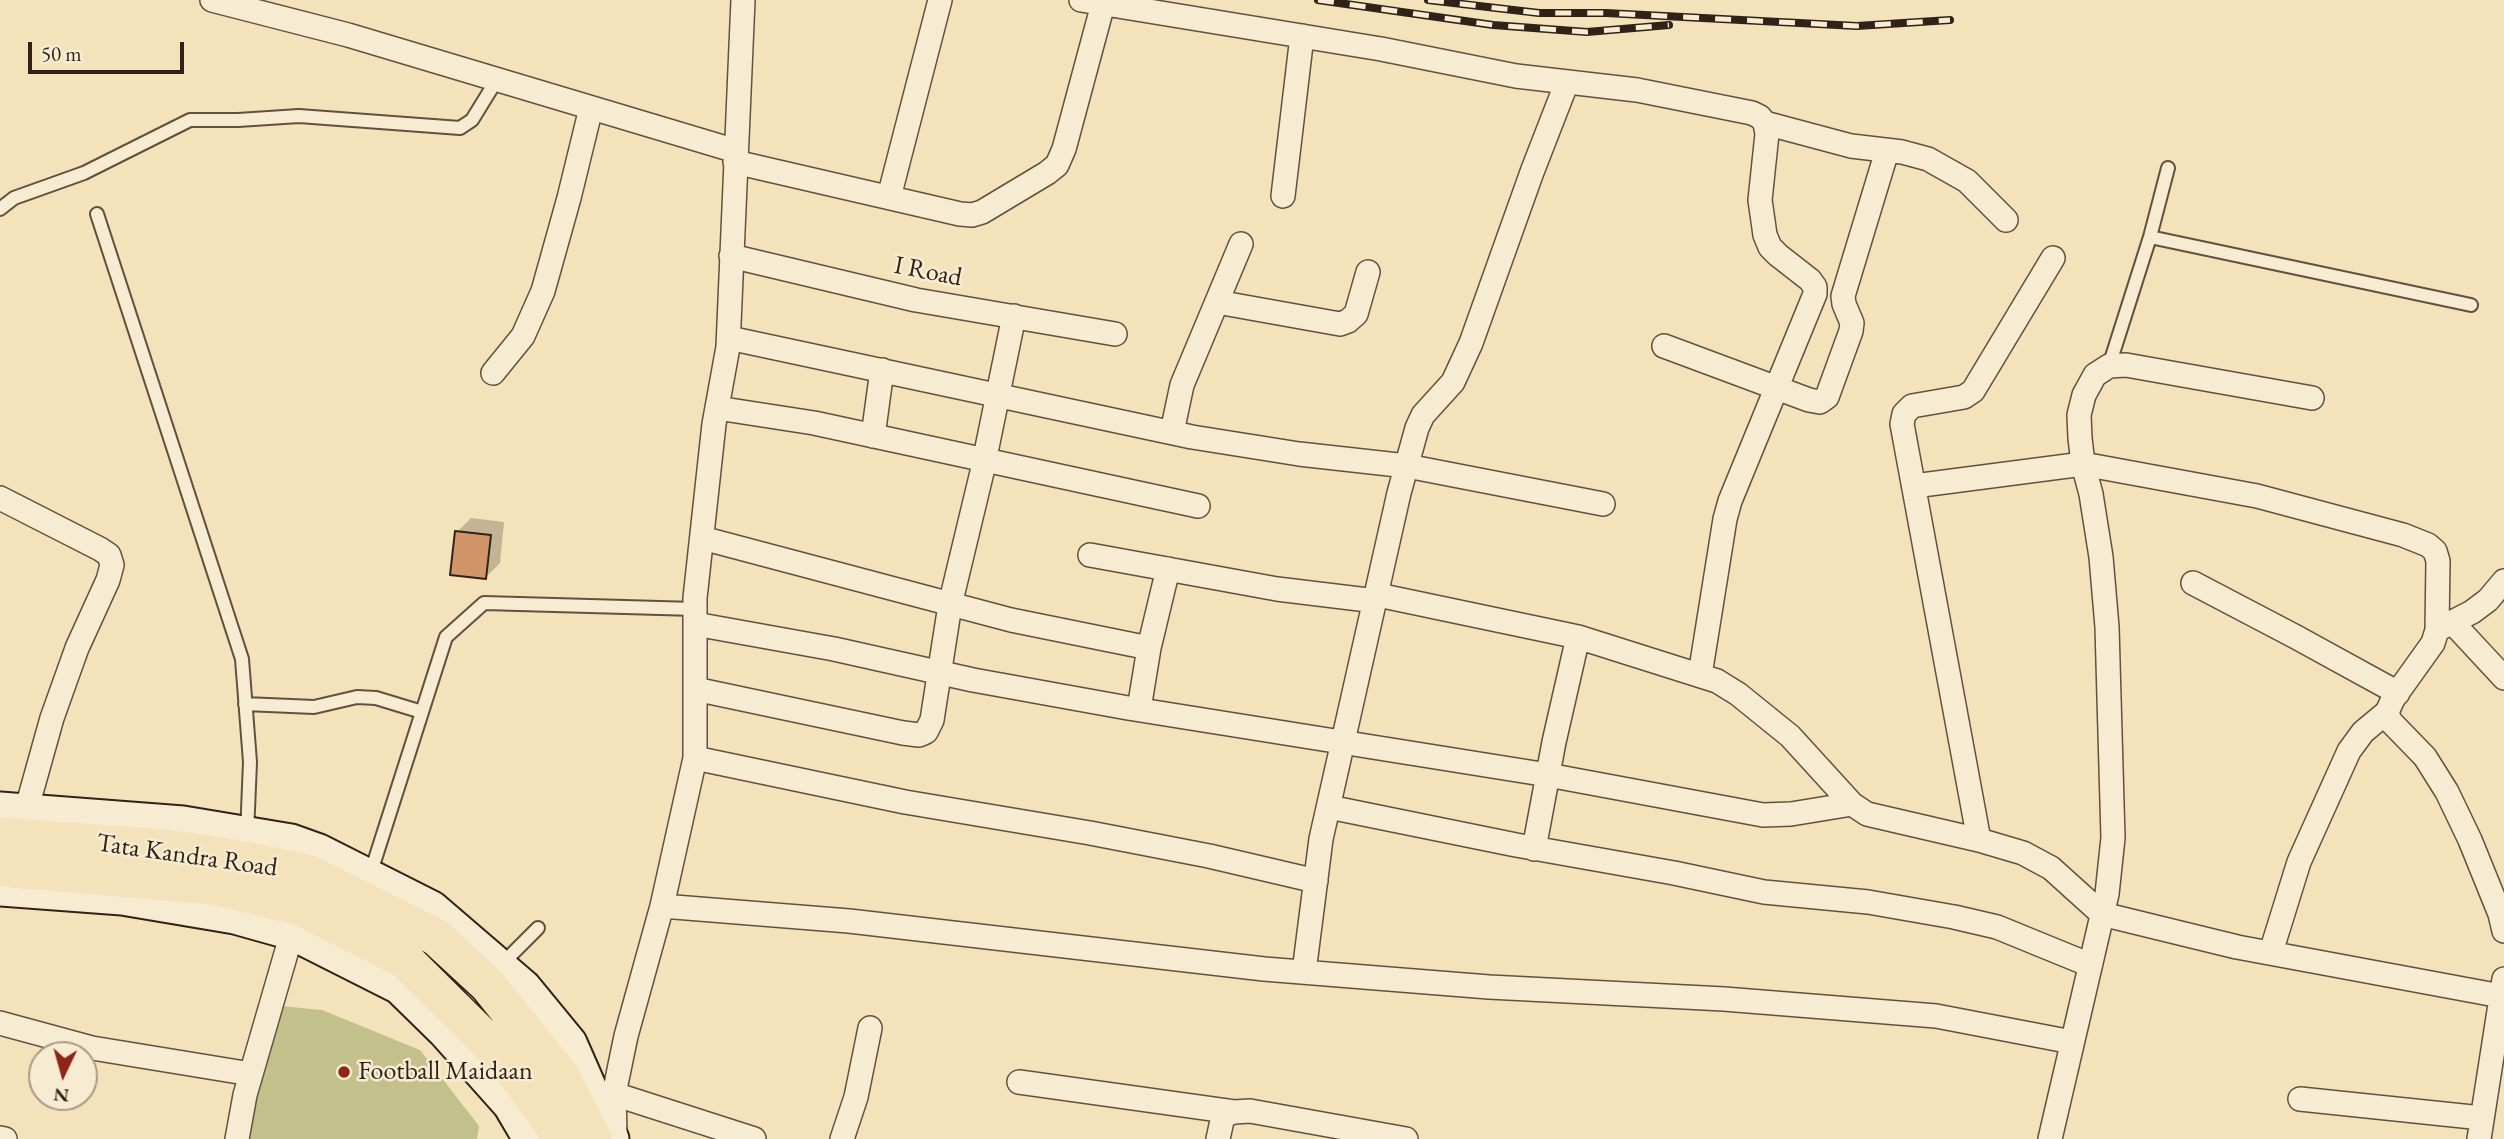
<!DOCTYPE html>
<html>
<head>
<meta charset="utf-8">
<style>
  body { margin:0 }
  #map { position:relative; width:2504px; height:1139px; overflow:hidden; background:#f3e2ba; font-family:"EB Garamond",serif }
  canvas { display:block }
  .north { position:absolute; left:28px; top:1041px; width:70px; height:70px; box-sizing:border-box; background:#f7ecd2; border:2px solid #a79b88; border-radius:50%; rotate:185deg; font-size:19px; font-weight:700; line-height:28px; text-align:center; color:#302218 }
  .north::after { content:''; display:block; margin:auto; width:24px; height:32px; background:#8f2418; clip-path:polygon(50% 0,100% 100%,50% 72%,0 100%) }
  .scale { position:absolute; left:28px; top:42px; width:156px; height:32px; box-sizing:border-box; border:4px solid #302218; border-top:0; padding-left:9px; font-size:21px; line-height:24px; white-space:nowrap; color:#302218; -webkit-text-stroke:5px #f7ecd2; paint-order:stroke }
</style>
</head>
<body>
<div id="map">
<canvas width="2504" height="1139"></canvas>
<div class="north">N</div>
<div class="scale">50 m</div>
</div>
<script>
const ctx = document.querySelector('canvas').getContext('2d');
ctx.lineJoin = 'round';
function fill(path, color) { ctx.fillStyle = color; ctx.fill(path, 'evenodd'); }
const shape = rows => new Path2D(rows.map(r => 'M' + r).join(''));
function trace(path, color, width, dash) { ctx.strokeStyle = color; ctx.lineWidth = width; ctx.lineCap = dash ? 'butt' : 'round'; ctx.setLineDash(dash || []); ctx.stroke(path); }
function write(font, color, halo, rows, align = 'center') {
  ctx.font = font + ' "EB Garamond",serif'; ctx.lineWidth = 5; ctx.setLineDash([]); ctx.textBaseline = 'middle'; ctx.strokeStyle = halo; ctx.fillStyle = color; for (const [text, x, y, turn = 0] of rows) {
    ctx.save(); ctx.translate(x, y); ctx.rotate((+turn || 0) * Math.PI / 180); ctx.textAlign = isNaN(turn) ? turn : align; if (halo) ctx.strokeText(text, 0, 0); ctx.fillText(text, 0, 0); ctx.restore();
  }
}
const green = shape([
  [271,1005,322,1010,420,1050,479,1126,477,1139,237,1139]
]);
const shadow = shape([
  [471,518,504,522,500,563,486,577,457,532]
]);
const building = shape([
  [455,531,491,535,486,579,450,575,455,531]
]);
const lane = shape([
  [0,209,14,198,84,173,190,120,238,120,299,116,460,128,472,120,496,81],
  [97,214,242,659,250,762,247,834],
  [2150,237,2471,305],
  [2109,366,2150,237,2168,168],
  [245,704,314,707,357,697,376,698,422,712],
  [370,875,446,637,484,603,695,609],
  [502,964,538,928]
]);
const street = shape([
  [212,0,348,35,736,151],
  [1081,0,1381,49,1516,76,1637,90,1752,113,1760,117,1765,123,1767,134,1760,200,1765,235,1770,247,1778,255,1810,280,1815,287,1815,294,1730,501,1725,519,1700,675],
  [1765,123,1851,146,1902,152,1928,159,1967,181,2006,220],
  [735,162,960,214,972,215,982,212,1047,173,1057,165,1064,149,1103,4],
  [1283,196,1302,36],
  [889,197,940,0],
  [731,256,916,300,1115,334],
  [1217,302,1340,324,1348,321,1356,314,1368,272],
  [729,338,1192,437,1299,454,1407,466,1603,504],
  [1664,346,1809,400,1820,402,1827,397,1851,331,1852,323,1844,304,1843,296,1887,151],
  [493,373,523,336,543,291,569,198,591,108],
  [717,408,814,423,1198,506],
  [1172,432,1182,385,1241,244],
  [873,436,882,370],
  [1914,486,2083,464,2257,496,2403,535,2428,545,2435,551,2438,561,2437,630,2433,643,2393,699,2387,712,2390,721,2425,757,2447,792,2470,840,2500,914,2504,931],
  [0,498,100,549,109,555,112,565,108,580,77,648,52,718,26,811],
  [702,538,1011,620,1149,648],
  [1090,555,1277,589,1376,601],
  [2193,583,2296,637,2398,693],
  [1378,595,1578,637,1717,681,1738,694,1790,736,1852,804,1867,814,1979,840,2023,853,2051,868,2102,914,2237,947,2501,996],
  [2452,622,2504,678],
  [695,624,834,649,973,680,1128,708,1548,775,1763,815,1791,814,1852,804],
  [2437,630,2472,612,2488,600,2504,581],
  [695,689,903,733,919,735,926,732,932,720,950,605,982,472,1014,316],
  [1139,709,1149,648,1168,569],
  [695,758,905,802,1090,833,1209,856,1316,881],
  [1329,807,1516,845,1674,873,1764,892,1868,902,1954,917,1997,927,2090,965],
  [1979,840,1902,424,1904,414,1912,406,1964,397,1973,391,2053,258],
  [1534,849,1554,742,1578,637],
  [662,906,849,921,1264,969,1489,987,1724,999,1936,1016,2072,1042],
  [2271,952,2299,862,2349,751,2363,732,2387,712],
  [1304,972,1321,839,1399,493,1417,428,1423,415,1453,382,1471,343,1532,172,1567,82],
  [0,1023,92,1048,251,1074],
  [1019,1082,1234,1112],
  [614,1094,754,1139],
  [2300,1099,2482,1118],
  [615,1132,614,1094,626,1036,662,906,695,758,695,598,714,424,728,347,743,0],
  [0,1138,5,1139],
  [237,1139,245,1095,296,919],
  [842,1139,856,1097,870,1028],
  [1218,1139,1223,1116,1234,1112,1250,1111,1406,1139],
  [2050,1139,2107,894,2113,838,2107,627,2101,557,2091,494,2083,464,2080,438,2079,415,2084,395,2095,375,2109,366,2126,365,2312,398],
  [2479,1139,2504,979]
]);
const secondary = shape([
  [0,809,183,823,291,841,319,851,432,908,524,987,570,1043,612,1139],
  [0,889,122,898,235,917,292,933,399,987,445,1032,510,1105,530,1139]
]);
const primary = shape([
  [0,836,165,848,230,857,308,873,436,937,488,985,560,1075,593,1139],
  [0,868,213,886,300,907,405,960,506,1060,552,1123,559,1139]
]);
const rail = shape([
  [1318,0,1493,25,1587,32,1669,25],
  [1428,0,1539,13,1606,13,1857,26,1950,20]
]);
const markers = [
  [344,1072,7,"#8f2418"]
];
const streetNames = [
  ["I Road",928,272,11],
  ["Tata Kandra Road",187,856,8]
];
const poiNames = [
  ["Football Maidaan",358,1072]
];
fill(green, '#c2c18b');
fill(shadow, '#0003');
fill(building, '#d29569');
trace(building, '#302218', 2);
trace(lane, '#615240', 16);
trace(street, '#615240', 26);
trace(secondary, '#302218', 37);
trace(primary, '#302218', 40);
trace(lane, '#f7ecd2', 12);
trace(street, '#f7ecd2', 23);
trace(secondary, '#f7ecd2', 33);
trace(primary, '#f3e2ba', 37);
trace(rail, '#302218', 8);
trace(rail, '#f7ecd2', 5, [16]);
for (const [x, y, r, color] of markers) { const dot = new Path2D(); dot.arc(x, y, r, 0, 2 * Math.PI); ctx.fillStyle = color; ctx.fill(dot); trace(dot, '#f7ecd2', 2.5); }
write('26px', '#302218', '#f7ecd2', streetNames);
write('26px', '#302218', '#f7ecd2', poiNames, 'left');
</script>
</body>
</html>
